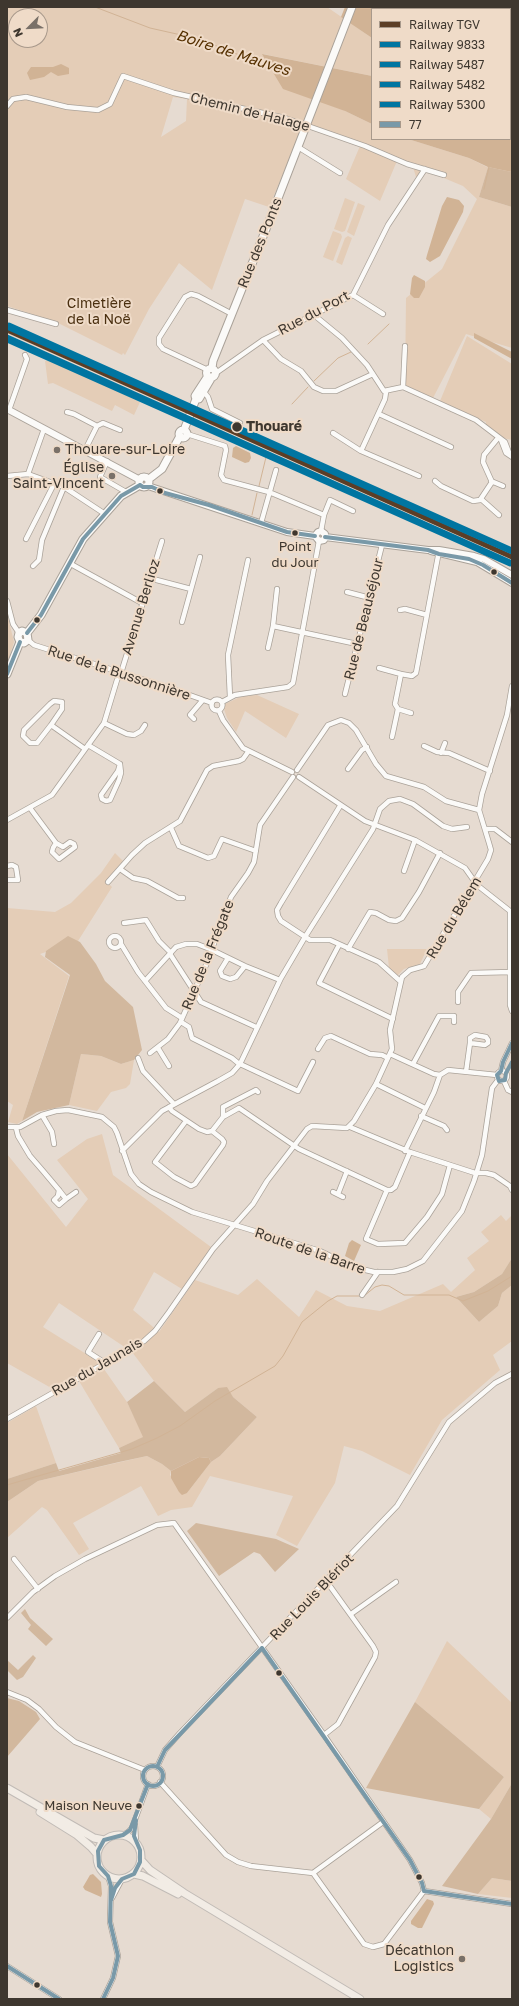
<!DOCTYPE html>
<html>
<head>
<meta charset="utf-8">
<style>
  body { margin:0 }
  #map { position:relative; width:519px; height:2006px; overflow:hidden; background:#e6dbd1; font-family:"Golos Text",sans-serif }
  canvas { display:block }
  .frame { position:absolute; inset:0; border:8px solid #3e372f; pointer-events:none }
  .legend { position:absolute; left:371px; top:8px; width:140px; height:132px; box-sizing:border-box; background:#efdbc8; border:1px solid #a8998b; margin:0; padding:5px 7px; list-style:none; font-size:12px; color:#3e372f }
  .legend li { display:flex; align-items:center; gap:8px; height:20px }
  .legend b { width:20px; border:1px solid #a8998b }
  .north { position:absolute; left:8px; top:8px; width:40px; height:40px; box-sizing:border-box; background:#efdbc8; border:1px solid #a8998b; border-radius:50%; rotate:246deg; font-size:11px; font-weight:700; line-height:16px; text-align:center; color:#3e372f }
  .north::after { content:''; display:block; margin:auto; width:14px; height:18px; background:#797068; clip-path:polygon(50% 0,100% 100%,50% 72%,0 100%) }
</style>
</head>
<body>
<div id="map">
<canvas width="519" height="2006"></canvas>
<div class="frame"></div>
<ul class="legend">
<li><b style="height:5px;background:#5c3e26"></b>Railway TGV</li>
<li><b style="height:5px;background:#0075a1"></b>Railway 9833</li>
<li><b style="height:5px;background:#0075a1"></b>Railway 5487</li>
<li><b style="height:5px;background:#0075a1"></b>Railway 5482</li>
<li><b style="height:5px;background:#0075a1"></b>Railway 5300</li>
<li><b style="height:5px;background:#7999a8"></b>77</li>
</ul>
<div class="north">N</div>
</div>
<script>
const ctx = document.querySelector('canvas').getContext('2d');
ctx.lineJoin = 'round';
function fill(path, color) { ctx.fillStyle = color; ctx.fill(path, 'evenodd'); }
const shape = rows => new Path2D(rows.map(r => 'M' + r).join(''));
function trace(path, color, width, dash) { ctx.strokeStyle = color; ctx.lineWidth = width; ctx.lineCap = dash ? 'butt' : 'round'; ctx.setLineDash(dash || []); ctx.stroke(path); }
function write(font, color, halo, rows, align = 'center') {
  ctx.font = font + ' "Golos Text",sans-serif'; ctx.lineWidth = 4; ctx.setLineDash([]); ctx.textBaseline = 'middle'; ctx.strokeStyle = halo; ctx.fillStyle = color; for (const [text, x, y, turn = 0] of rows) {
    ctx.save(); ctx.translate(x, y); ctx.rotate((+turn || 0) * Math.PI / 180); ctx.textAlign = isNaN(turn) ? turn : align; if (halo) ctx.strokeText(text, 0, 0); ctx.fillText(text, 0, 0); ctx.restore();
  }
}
const green = shape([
  [7,7,327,7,372,38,372,76,263,54,272,68,345,111,372,124,372,139,408,139,469,158,487,167,510,139,512,172,488,167,479,197,512,207,512,348,466,334,433,398,405,385,406,298,442,269,477,199,463,186,427,171,418,184,413,167,397,161,380,201,346,179,360,146,308,128,306,120,301,125,302,129,269,207,245,199,212,290,179,263,149,309,125,355,123,353,122,355,56,322,7,306],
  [16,16,40,16,40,40,16,40],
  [173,97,187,99,186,121,161,137],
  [345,198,355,202,345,231,342,232,334,229],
  [358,203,365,206,354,236,347,232],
  [333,231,341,234,342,237,333,261,323,257],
  [348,236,352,238,342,265,336,262,345,238],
  [467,336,512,364,512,440,503,438,486,426,486,422,440,401],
  [52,360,140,402,134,415,115,405,112,411,53,383,48,384,45,361],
  [7,613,14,642,7,664],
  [257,695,299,714,286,738,245,711,236,732,227,718,223,706,225,704,242,696],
  [115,853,123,861,106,881,112,887,78,941,40,954,69,976,22,1121,17,1124,8,1122,13,1105,7,1101,7,908,55,912,71,903,101,873],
  [387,949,427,949,420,964,404,969,397,976,389,968],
  [81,1054,101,1056,121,1064,134,1060,130,1084,126,1088,111,1092,97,1111,69,1105],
  [102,1134,113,1175,211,1247,182,1289,154,1272,133,1310,159,1332,195,1280,238,1295,257,1279,299,1317,316,1290,347,1306,380,1311,443,1284,451,1292,475,1270,467,1258,489,1241,481,1232,501,1215,506,1221,512,1215,512,1258,502,1274,474,1292,456,1297,479,1322,498,1306,502,1293,512,1285,512,1341,493,1355,500,1370,442,1420,410,1475,362,1451,344,1446,335,1483,297,1546,276,1535,293,1496,210,1476,192,1507,171,1510,158,1516,141,1486,73,1523,89,1549,79,1555,47,1510,42,1507,7,1538,7,1502,38,1481,147,1456,162,1464,171,1471,170,1475,187,1493,211,1462,220,1456,257,1417,233,1397,218,1388,185,1412,154,1381,132,1352,59,1303,43,1327,99,1362,127,1402,144,1437,119,1448,76,1376,53,1389,7,1363,7,1154,66,1227,88,1199,57,1160,87,1139],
  [36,1406,56,1463,7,1479,7,1423],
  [447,1641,512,1703,512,1783,491,1819,479,1809,504,1777,415,1702],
  [492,1878,512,1881,512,1898,478,1894]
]);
const forest = shape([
  [488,167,512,172,512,207,479,197],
  [68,936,80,942,96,964,105,981,133,1007,142,1050,134,1060,121,1064,101,1056,81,1054,69,1105,37,1112,22,1121,70,975,45,957,46,951],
  [512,1258,512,1285,502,1293,498,1306,479,1322,456,1297,474,1292,502,1274],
  [154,1381,185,1412,218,1388,227,1387,233,1397,257,1417,220,1456,211,1462,209,1458,199,1457,171,1471,162,1464,147,1456,119,1462,38,1481,7,1502,7,1479,56,1463,59,1471,121,1453,119,1448,143,1437,127,1402],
  [196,1523,276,1539,299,1549,275,1572,260,1554,254,1552,219,1576,187,1531],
  [25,1609,30,1618,53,1639,46,1646,28,1629,31,1625,21,1613],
  [33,1655,36,1658,23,1677,17,1680,7,1670,7,1660,18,1670],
  [7,1698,19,1701,36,1712,40,1719,7,1757],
  [415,1702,504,1777,479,1809,366,1788],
  [512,1783,512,1881,492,1878,478,1894,442,1886,491,1819]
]);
const water = shape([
  [345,7,374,7,372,9,372,38,341,17],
  [436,7,512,7,512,44,510,45,510,9,442,9],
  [510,49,512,53,512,172,488,167,469,158,408,139,510,139],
  [262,54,372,76,372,124,345,111,283,89],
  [61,64,69,68,69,74,58,76,51,72,44,77,30,80,27,73,31,67,53,67],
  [447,197,459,200,464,206,463,212,440,256,430,262,426,259,427,255,442,206],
  [414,275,425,281,425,287,419,298,414,298,410,294,412,278],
  [474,333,512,352,512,359,474,338],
  [236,446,250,453,251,458,249,462,245,463,232,457,233,448],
  [352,1240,361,1245,354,1261,345,1256,349,1243],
  [199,1457,209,1458,211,1462,187,1493,182,1495,179,1492,171,1478,171,1471],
  [93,1874,101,1882,102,1894,101,1897,85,1890,83,1887,90,1875],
  [427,1899,433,1901,434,1904,422,1928,418,1928,411,1924,411,1921]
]);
const stream = shape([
  [95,7,150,28,199,39,272,68],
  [484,189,489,167],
  [368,344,389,324],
  [314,381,338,358,351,352],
  [292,404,308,387],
  [259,486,267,453],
  [252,515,257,493],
  [364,1296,375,1287,382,1285,389,1286,404,1295,449,1295,463,1301,488,1291,512,1276],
  [7,1485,132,1449,157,1438,180,1426,215,1401,275,1366,283,1356,302,1322,328,1301,337,1296,359,1296]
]);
const minor = shape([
  [7,106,13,99,26,97,67,107,98,110,110,104,123,76,174,93,285,118,365,146,407,164,444,175],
  [298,147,340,173],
  [353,295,383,314],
  [7,310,56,324],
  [314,315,342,338,367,365,384,391,403,387,476,420,505,442,510,455],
  [263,340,281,359,301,371,314,387,323,391,336,391,373,374],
  [208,370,163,349,159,344,159,338,185,297,191,294,198,296,232,314],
  [216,373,263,340,353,295,388,225,425,169],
  [403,387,405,346],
  [204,392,208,397,212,409,240,423],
  [9,410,27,359,25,355],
  [67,412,74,414,97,426],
  [379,414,451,447],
  [333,433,361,451,419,476],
  [187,434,225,446,226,450,221,475,224,480,269,492,324,515],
  [501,440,506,453,512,457],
  [85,450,97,426,103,423,120,430],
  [361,451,385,399,386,392],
  [107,461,100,477,126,492],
  [28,474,44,429],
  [7,476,28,474,64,487,105,514],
  [435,481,441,486,473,501,480,500,492,482,483,462,484,455,498,438],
  [491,481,503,486],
  [481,499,499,515],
  [261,523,276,470],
  [321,531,324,515,330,500,353,511],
  [26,539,54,484],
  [69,563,142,603],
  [33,566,39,560,42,540,64,487],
  [149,578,191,589],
  [347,592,370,598],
  [7,601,13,624,19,633],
  [400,610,405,609,427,615],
  [182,622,200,557],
  [273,626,357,644],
  [28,640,34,645,167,687,212,703],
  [268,648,273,626,277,589],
  [379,668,401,674],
  [345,694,382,545],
  [230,697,228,655,248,560],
  '211.5 705a5.5 5.5 0 1 1 11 0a5.5 5.5 0 1 1-11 0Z',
  [222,702,235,695,288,687,293,683,319,541],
  [219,711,223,720,243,748,292,772],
  [411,713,398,709,395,704,401,674,412,676,416,673,439,551],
  [194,719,190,715,202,701],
  [104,723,127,734,134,735,141,731,145,725],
  [51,725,62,709,62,702,54,701,50,704,24,730,23,736,30,743,37,743,51,725,85,749],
  [392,737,398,709],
  [88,745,120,764,121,773,119,780,110,800,106,801,102,799,101,795,118,771,120,764],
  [424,746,437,752,449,753,490,771],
  [441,753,445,743],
  [348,769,362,750,367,747],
  [297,770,328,725,341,720,349,723,356,730,376,764,386,776,424,787,446,801,479,810],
  [299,777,365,821,415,840,465,868,477,885,510,911],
  [340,806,281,903,277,910,278,916,281,921,310,940,330,940,379,962,400,981],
  [30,808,56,843,63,847,70,842,74,844,75,847,59,859,52,852,53,848,56,843],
  [7,820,52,795,104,723,117,680,121,673,162,541],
  [171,828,179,846,208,858,214,856,222,839,256,851],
  [486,829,495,829,512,842],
  [7,866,12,865,16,867,18,880,7,880],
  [120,869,133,878,147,881,178,898,183,898],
  [404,871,415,840],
  [108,882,132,855,145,843,180,821,207,770,213,766,239,761,243,759,248,752],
  [510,911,510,1005,512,1011],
  [124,923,146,920,159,941,171,953],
  '109 942a6 6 0 1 1 12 0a6 6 0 1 1-12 0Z',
  [121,944,138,972,166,1008,182,1018],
  [339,945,319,983,393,1019],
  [348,949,370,912,376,913,389,920,396,921,402,918,419,892,440,853],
  [170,954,201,1002,256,1027],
  [228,958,220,971,222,976,230,979,236,977,245,966],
  [145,981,176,947,186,944,197,944,210,949,245,966,280,980],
  [458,1002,458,992,471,973,511,972],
  [181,1022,189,1027,192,1038,232,1058,238,1063,298,1091,313,1062],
  [158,1048,169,1066],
  [318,1049,325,1038,331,1036,370,1054,382,1055,388,1058],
  [150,1053,168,1039,180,1023,206,965,231,897,248,873,254,862,260,825,293,777],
  [390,1054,434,1074,440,1075,448,1070,497,1075],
  [138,1058,143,1071,174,1104],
  [413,1064,439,1016,454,1016,454,1022],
  '497 1076a5 5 0 1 1 10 0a5 5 0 1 1-10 0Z',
  [501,1071,503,1062,512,1043],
  [466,1072,470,1043,470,1038,475,1035,486,1037,488,1040,488,1043,485,1045,470,1043],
  [504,1081,508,1090,512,1092],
  [376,1084,425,1108],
  [169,1107,172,1111,199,1129,207,1132,212,1131,223,1117,239,1108,299,1149,387,1190,391,1190,395,1187,410,1152],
  [42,1115,52,1132,54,1144],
  [421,1116,444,1126,447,1130],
  [223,1117,223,1107,256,1090,258,1092],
  [186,1121,155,1162,174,1177,191,1186,195,1184,223,1145,224,1142,222,1139,212,1131],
  [7,1127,20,1127,42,1115,56,1111,68,1110,102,1117,114,1127,117,1133,131,1174,139,1184,151,1192,192,1212,320,1251,353,1267,374,1272,393,1272,407,1269,423,1261,462,1211,474,1181,482,1155,492,1088,498,1080],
  [350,1127,410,1152,475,1173,486,1173,494,1175,510,1186,512,1190],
  [16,1128,18,1136,30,1156,43,1171,59,1190,66,1199,59,1205,54,1200,58,1196,59,1190],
  [122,1151,162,1111,218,1081,232,1073,240,1064,281,978,305,937,373,829,380,809,389,801,400,799,413,804,443,826,452,829,467,827],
  [405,1151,434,1092,440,1075],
  [387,1190,366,1239,378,1244,405,1243,427,1217,442,1194,450,1165],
  [333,1192,343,1197],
  [338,1194,347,1171],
  [66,1199,76,1192],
  [362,1295,378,1272],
  [99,1334,88,1352,105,1363],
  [7,1419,144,1341,155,1331,169,1312,213,1249,253,1204,267,1181,307,1129,312,1126,347,1128,354,1121,376,1084,392,1049,390,1030,402,977,410,970,424,966,488,859,491,850,489,843,479,810,482,794,507,715,512,686],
  [14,1559,38,1589],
  [351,1614,396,1582],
  [7,1618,33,1592,55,1576,85,1559,157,1525,174,1523,324,1735,410,1860,422,1883,424,1891],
  [7,1692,27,1700,39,1709,56,1727,75,1742,145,1770],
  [324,1735,338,1724,375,1657,376,1652,373,1646,327,1582],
  '143 1776a10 10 0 1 1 20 0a10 10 0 1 1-20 0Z',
  [157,1767,165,1750,180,1733,397,1506,449,1422,495,1383,512,1374],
  [160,1782,226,1855,238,1862,251,1866,313,1873,364,1944,373,1947,384,1944,424,1891],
  [135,1825,136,1843],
  [123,1835,128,1832,132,1828,148,1784],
  [313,1873,383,1822],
  [424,1891,512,1904],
  [112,1898,122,1879],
  [7,1966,59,1999],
  [103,1999,113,1978,118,1956,110,1922,111,1886,108,1876]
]);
const tertiary = shape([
  [7,409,140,480],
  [148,486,287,532,315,536],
  [315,536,318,532,321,531,325,534,325,537],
  [315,536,319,541,324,540,325,537],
  [325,537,428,550,439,550,474,556,484,559,512,575],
  [431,551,477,562,512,583]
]);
const secondary = shape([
  [212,368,213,361,270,219,352,7],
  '206.5 373a4.5 4.5 0 1 1 9 0a4.5 4.5 0 1 1-9 0Z',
  [208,376,195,396,196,399,199,399,212,377],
  [184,430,196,399],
  '179 434a4 4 0 1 1 8 0a4 4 0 1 1-8 0Z',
  '139 482a5 5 0 1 1 10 0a5 5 0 1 1-10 0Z',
  [149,479,162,469,180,436],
  [27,633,41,615,83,539,121,496,140,485],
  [20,642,18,637,19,633,22,631,27,633],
  [20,642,24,643,28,640,27,633],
  [7,674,20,642]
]);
const primary = shape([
  [7,1788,94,1838,104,1840],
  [40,1812,77,1835,91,1847,97,1854],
  '97 1857a22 22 0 1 1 44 0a22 22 0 1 1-44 0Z',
  [141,1860,150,1870,184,1893,360,1999],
  [134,1874,143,1876,178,1894]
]);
const bus1 = shape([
  [140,485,143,487,152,487,165,493,209,505,287,532,315,536],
  [325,537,428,550,439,554,469,559,483,565,512,583],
  [27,633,41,615,83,539,121,496,140,485],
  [7,674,20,642],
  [512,1043,503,1062,501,1071,497,1075,499,1081,505,1080,506,1073,512,1062],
  [262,1648,410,1860,422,1883,424,1891],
  '143 1776a10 10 0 1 1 20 0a10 10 0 1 1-20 0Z',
  [157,1767,165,1750,262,1648],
  [424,1891,512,1904],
  [111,1900,115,1888,122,1879,134,1874,140,1862,140,1850,134,1836,136,1820],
  [7,1966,59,1999],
  [103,1999,113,1978,118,1956,110,1922,111,1886,108,1876,99,1866,98,1851,104,1840,123,1835,130,1830,148,1784]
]);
const rail1 = shape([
  [7,330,512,557]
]);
const rail2 = shape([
  [7,337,510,562]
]);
const rail3 = shape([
  [9,325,512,550]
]);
const rail4 = shape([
  [7,340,510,564]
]);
const rail5 = shape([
  [9,328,512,552]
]);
const markers = [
  [237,427,5.5,"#3e372f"],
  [57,450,4,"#797068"],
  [112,476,4,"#797068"],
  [160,491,3.5,"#3e372f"],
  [295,533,3.5,"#3e372f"],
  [494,572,3.5,"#3e372f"],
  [37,620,3.5,"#3e372f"],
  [279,1673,3.5,"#3e372f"],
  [139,1806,3.5,"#3e372f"],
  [419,1877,3.5,"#3e372f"],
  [462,1959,4,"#797068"],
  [37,1985,3.5,"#3e372f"]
];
const busNames = [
  ["Point",295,547],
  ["du Jour",295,563],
  ["Maison Neuve",132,1806,"right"]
];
const streetNames = [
  ["Chemin de Halage",250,112,14],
  ["Rue des Ponts",260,243,-68],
  ["Rue du Port",314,313,-28],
  ["Avenue Berlioz",141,607,-73],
  ["Rue de Beauséjour",364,619,-76],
  ["Rue de la Bussonnière",119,673,18],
  ["Rue du Bélem",454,918,-59],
  ["Rue de la Frégate",208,955,-68],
  ["Route de la Barre",310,1251,19],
  ["Rue du Jaunais",97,1367,-30],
  ["Rue Louis Blériot",312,1597,-46]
];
const parkNames = [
  ["Cimetière",99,304],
  ["de la Noë",99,320]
];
const stopNames = [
  ["Thouaré",246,427]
];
const poiNames = [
  ["Thouare-sur-Loire",65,450,"left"],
  ["Église",104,468],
  ["Saint-Vincent",104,484],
  ["Décathlon",454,1951],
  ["Logistics",454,1967]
];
const waterNames = [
  ["Boire de Mauves",233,53,18]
];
fill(green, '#e4cdb7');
fill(forest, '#d2b89e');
fill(water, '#d1b395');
trace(stream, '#d1b395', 1);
trace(minor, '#aaa299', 6);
trace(tertiary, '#aaa299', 8);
trace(secondary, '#aaa299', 9);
trace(primary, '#c1bbb6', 9);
trace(minor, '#fbfaf8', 4.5);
trace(tertiary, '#fbfaf8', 6);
trace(secondary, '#fbfaf8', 7);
trace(primary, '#f2ece5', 7);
trace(bus1, '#7999a8', 4);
trace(rail1, '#5c3e26', 5);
trace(rail2, '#0075a1', 5);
trace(rail3, '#0075a1', 5);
trace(rail4, '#0075a1', 5);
trace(rail5, '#0075a1', 5);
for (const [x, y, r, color] of markers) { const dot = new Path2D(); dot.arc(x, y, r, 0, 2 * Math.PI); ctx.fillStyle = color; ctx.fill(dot); trace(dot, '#efdbc8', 1.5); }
write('13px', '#3e372f', '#efdbc8', busNames);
write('14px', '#3e372f', '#efdbc8', streetNames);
write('14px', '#4a2f0f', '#efdbc8', parkNames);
write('bold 14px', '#3e372f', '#efdbc8', stopNames, 'left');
write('14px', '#3e372f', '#efdbc8', poiNames, 'right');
write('italic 15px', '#553000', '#efdbc8', waterNames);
</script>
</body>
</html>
